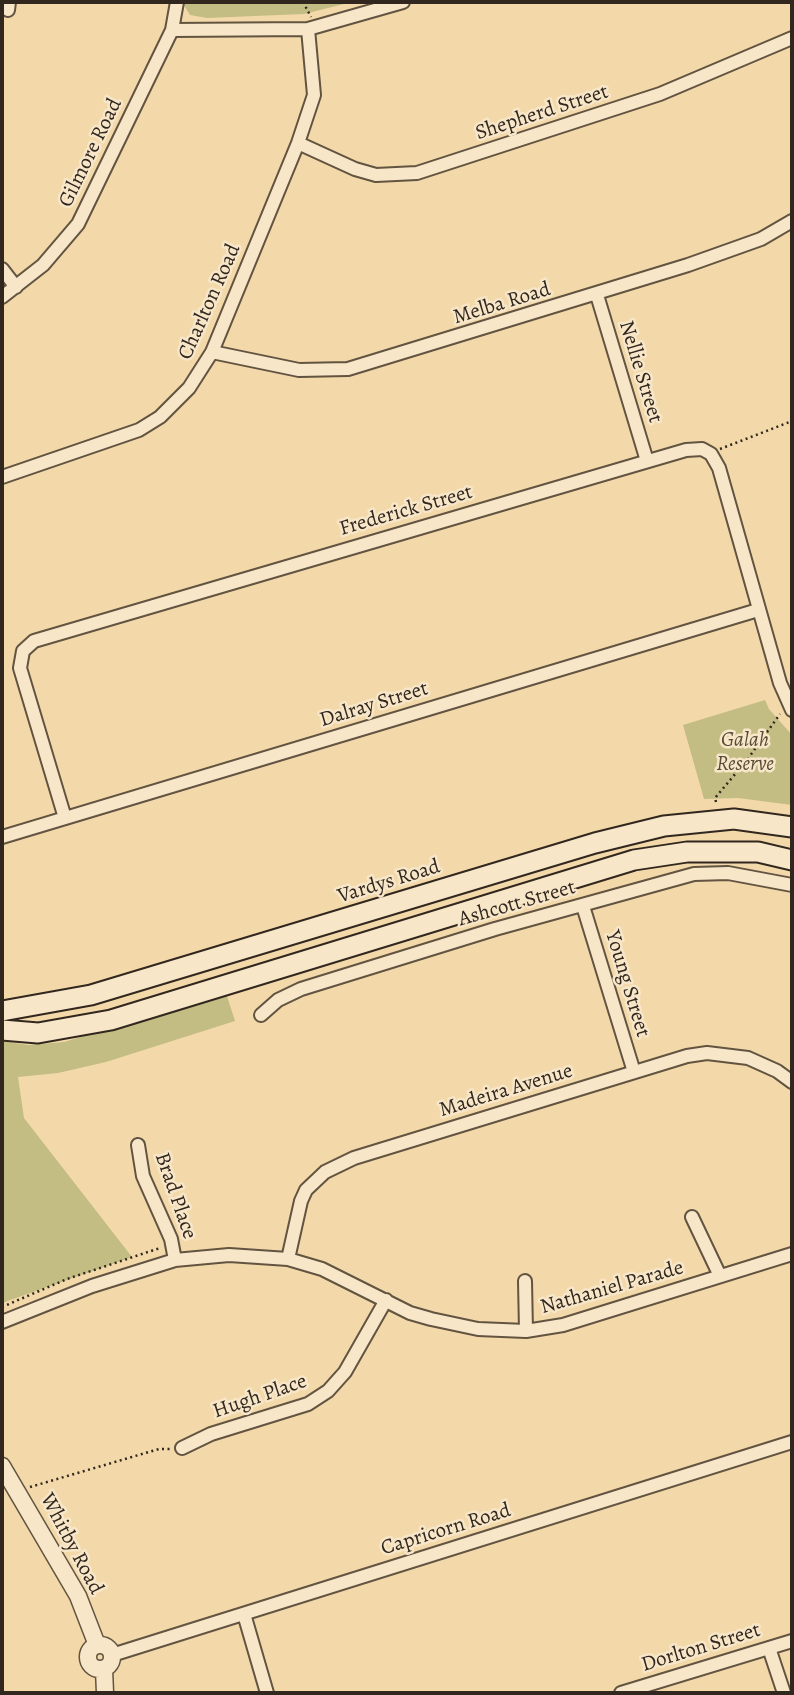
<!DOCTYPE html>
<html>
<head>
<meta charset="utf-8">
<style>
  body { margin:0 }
  #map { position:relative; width:794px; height:1695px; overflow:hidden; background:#f3d9aa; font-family:Alegreya,serif }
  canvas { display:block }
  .frame { position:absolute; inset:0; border:4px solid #31271e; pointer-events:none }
</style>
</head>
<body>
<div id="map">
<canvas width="794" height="1695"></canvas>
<div class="frame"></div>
</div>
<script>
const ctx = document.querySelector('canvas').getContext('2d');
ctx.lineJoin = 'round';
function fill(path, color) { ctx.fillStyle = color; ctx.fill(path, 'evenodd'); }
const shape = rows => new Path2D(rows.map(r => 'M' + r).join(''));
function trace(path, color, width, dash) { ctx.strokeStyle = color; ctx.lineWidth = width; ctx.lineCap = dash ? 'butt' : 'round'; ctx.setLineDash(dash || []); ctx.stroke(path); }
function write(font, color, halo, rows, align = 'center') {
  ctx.font = font + ' Alegreya,serif'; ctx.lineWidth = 5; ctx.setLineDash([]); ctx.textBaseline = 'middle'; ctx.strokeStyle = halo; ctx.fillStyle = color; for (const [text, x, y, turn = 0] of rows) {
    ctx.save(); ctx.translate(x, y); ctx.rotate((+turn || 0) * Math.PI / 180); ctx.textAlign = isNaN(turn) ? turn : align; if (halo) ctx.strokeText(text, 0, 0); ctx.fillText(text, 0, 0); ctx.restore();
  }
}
const green = shape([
  [182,2,352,2,304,14,207,18,190,15],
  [765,700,769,709,792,735,792,805,738,798,704,799,683,725],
  [226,993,235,1021,106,1062,58,1073,18,1077,24,1118,132,1257,2,1303,2,1041,28,1045,64,1042]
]);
const path = shape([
  [303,2,311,17],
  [720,449,792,421],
  [716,802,715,798,747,760,780,714],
  [2,1307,67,1279,160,1248],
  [30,1487,159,1449,171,1449]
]);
const minor = shape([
  [8,10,9,2],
  [172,30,308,29,403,2],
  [298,143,355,169,376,175,417,173,660,94,792,38],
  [2,269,16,287],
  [597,295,647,461],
  [2,297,43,265,78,224,172,30,177,2],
  [212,352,299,370,348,369,688,265,761,239,792,221],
  [2,477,139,430,160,417,189,388,212,352,298,143,314,95,308,29],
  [65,818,20,668,23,651,34,641,686,450,702,449,711,454,719,468,780,683,792,710],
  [2,837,758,610],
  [583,906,634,1072],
  [261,1015,278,1000,301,989,495,929,694,874,728,873,792,885],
  [138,1145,143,1176,171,1239,175,1260],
  [692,1217,720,1276],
  [288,1259,301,1201,306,1190,325,1172,354,1158,687,1056,707,1053,748,1058,777,1071,792,1082],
  [525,1281,526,1331],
  [2,1322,92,1286,175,1260,229,1255,288,1259,322,1269,410,1313,431,1319,478,1329,526,1331,563,1325,792,1254],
  [182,1448,211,1434,308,1404,328,1391,345,1372,386,1300],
  [244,1614,267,1693],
  [769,1648,784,1693],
  [112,1655,792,1442],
  [621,1693,792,1641]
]);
const tertiary = shape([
  [2,1466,78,1596,97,1645],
  '88 1657a12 12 0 1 1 24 0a12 12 0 1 1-24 0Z',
  [104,1669,105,1693]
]);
const secondary = shape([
  [2,1011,91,995,595,843,664,826,734,819,792,827],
  [2,1030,38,1033,111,1020,634,860,687,852,758,852,792,860]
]);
const streetNames = [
  ["Shepherd Street",542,113,-18],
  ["Gilmore Road",91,153,-64],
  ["Charlton Road",210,302,-66],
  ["Melba Road",502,304,-17],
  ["Nellie Street",640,372,73],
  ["Frederick Street",406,511,-16],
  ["Dalray Street",374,705,-17],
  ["Vardys Road",389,882,-17],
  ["Ashcott Street",517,904,-16],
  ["Young Street",627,984,73],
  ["Madeira Avenue",506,1091,-17],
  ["Brad Place",175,1196,71],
  ["Nathaniel Parade",612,1288,-16],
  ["Hugh Place",260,1397,-19],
  ["Capricorn Road",446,1530,-17],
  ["Whitby Road",71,1544,62],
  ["Dorlton Street",701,1648,-17]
];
const parkNames = [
  ["Galah",745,741],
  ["Reserve",745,765]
];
fill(green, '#c3bd83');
trace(minor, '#625441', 16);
trace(tertiary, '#625441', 19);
trace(secondary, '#31271e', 23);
trace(path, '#31271e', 2.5, [2, 3.5]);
trace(minor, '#f7e6c8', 12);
trace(tertiary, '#f7e6c8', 16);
trace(secondary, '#f7e6c8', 19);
write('21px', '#31271e', '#f7e6c8', streetNames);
write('italic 21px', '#564c37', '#f7e6c8', parkNames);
</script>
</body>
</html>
